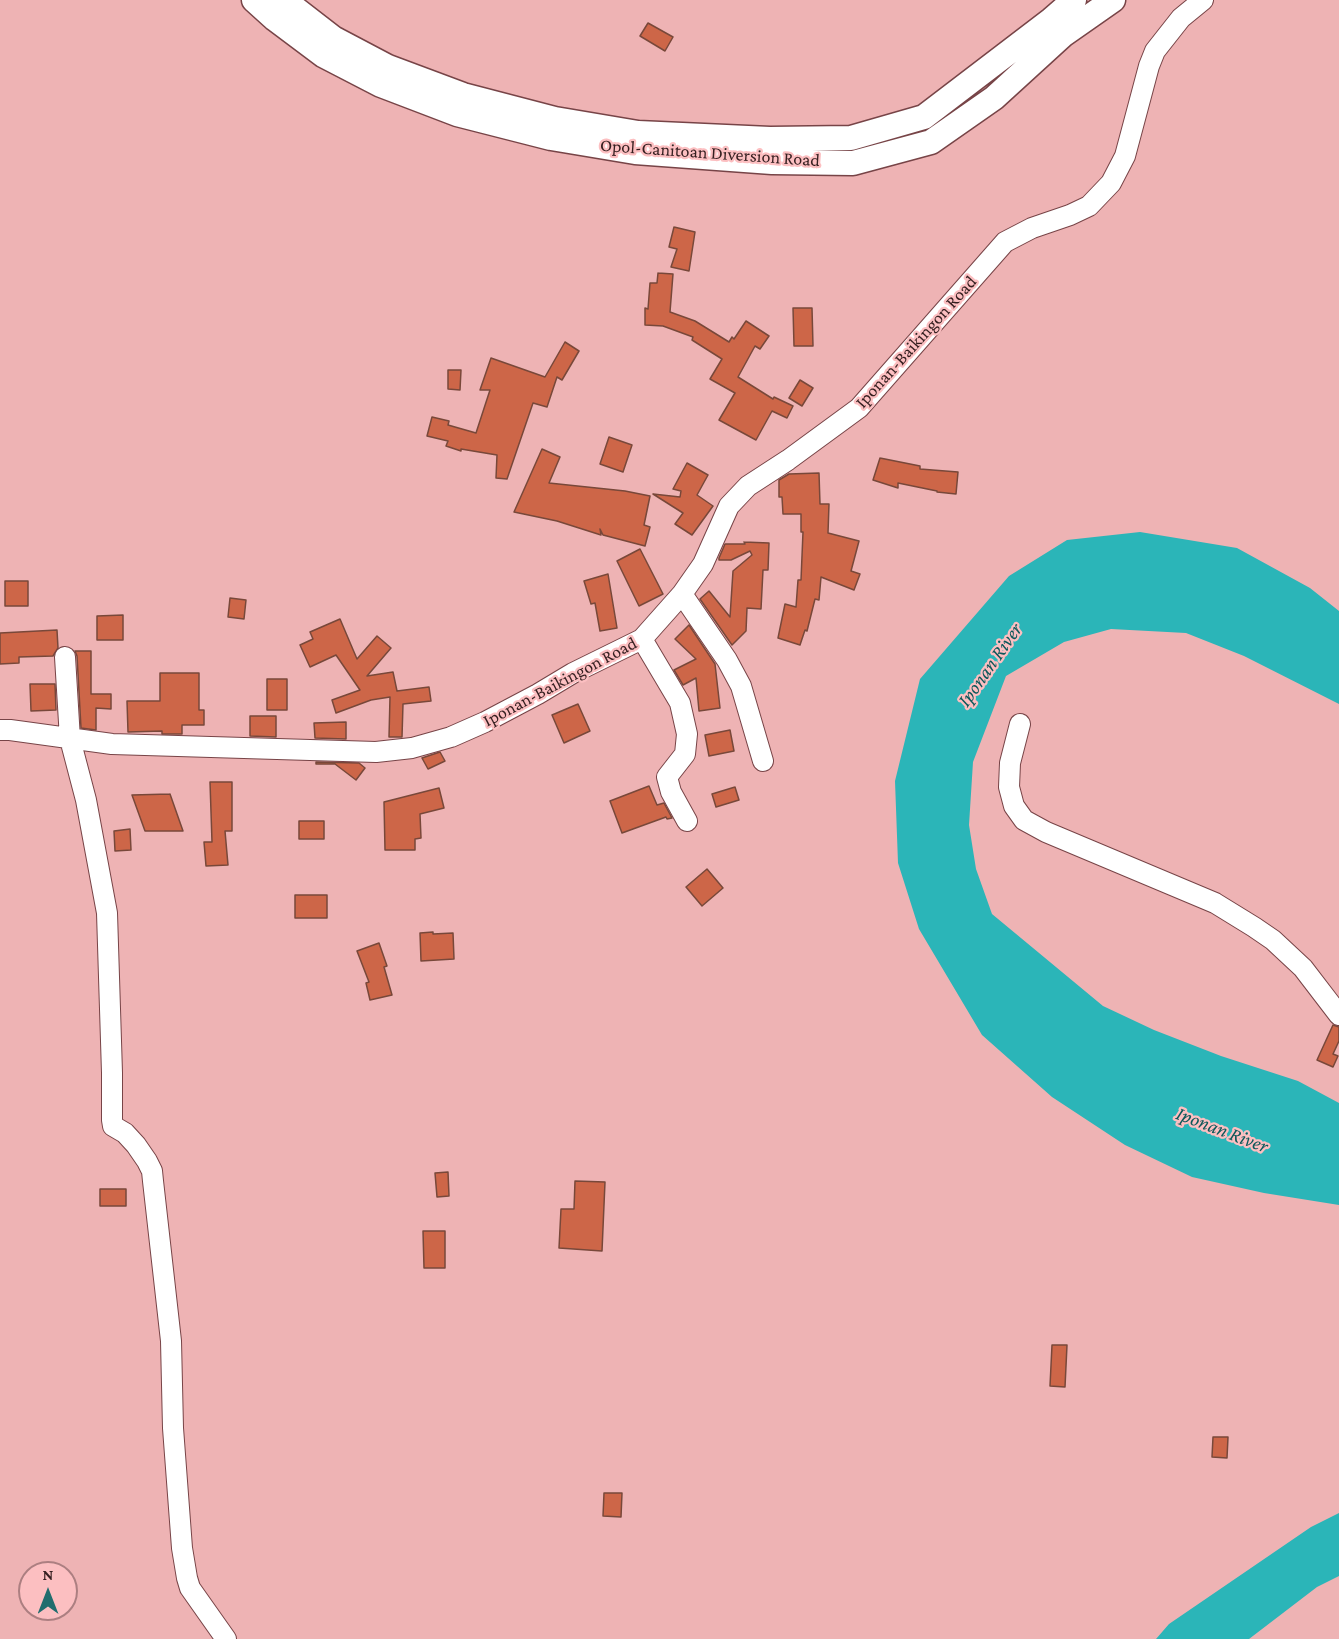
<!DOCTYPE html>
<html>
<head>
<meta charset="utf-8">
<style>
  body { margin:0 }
  #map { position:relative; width:1339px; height:1639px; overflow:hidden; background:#eeb3b4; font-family:"Crimson Pro",serif }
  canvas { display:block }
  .north { position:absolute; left:18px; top:1561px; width:60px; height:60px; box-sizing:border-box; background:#fcbfc1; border:2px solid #ac7f81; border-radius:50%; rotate:0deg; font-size:16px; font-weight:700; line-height:24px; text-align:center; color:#351f20 }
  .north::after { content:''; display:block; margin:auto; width:21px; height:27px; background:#216d6e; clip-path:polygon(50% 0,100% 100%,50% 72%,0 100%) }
</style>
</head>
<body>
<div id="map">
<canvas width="1339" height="1639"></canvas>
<div class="north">N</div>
</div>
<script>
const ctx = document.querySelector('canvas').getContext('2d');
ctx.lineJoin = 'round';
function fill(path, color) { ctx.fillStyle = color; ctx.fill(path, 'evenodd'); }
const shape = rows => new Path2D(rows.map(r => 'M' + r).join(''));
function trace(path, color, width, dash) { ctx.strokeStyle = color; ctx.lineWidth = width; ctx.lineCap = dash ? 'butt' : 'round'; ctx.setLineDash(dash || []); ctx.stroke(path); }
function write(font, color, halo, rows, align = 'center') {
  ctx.font = font + ' "Crimson Pro",serif'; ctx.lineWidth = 4.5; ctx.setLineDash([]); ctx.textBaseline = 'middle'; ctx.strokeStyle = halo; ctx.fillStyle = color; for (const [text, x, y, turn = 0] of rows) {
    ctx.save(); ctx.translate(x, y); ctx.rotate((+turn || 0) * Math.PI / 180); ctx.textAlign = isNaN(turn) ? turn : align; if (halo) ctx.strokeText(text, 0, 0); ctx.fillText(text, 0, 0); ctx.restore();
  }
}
const water = shape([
  [1140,532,1237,548,1310,588,1339,611,1339,704,1244,656,1186,633,1111,629,1064,642,1006,676,973,762,969,825,976,869,992,914,1103,1006,1154,1030,1221,1056,1298,1081,1339,1103,1339,1205,1264,1193,1192,1177,1125,1145,1052,1097,982,1035,919,929,898,863,895,781,920,679,1009,576,1067,540],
  [1339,1513,1339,1576,1317,1587,1249,1639,1156,1639,1169,1624,1311,1527]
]);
const building = shape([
  [648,23,673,37,665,51,640,36,648,23],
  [674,227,695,232,689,271,671,267,677,249,669,247,674,227],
  [658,273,673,274,670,312,695,321,729,342,732,337,734,339,746,321,769,336,760,349,755,346,738,377,773,399,774,397,793,406,787,418,772,411,756,440,719,420,735,393,710,379,722,359,692,340,693,337,663,326,645,325,645,308,648,309,650,283,657,283,658,273],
  [793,308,812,308,813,346,794,346,793,308],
  [565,342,579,351,562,380,557,377,547,407,533,403,507,479,496,478,497,455,461,449,461,451,446,446,448,441,427,436,432,417,449,421,448,425,476,433,490,390,480,390,491,358,545,377,565,342],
  [448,370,461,370,460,390,448,389,448,370],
  [800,380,813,388,802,406,789,398,800,380],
  [609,437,632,445,623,472,600,464,609,437],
  [542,449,560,457,549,483,625,491,650,496,644,525,650,527,645,546,603,535,600,529,601,535,557,521,514,512,542,449],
  [880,458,920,466,920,469,958,472,956,494,937,492,937,491,898,483,898,488,873,480,880,458],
  [687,463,708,475,697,495,713,506,692,535,675,524,683,513,653,494,680,497,681,491,673,489,687,463],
  [819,473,820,504,829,504,828,533,859,541,851,571,860,574,854,590,821,577,819,600,815,599,807,631,805,630,800,645,778,638,785,604,796,607,798,580,801,580,803,532,801,532,801,514,783,514,782,497,779,497,779,480,789,474,819,473],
  [744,542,769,543,768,570,763,570,761,609,747,608,746,631,732,645,700,599,709,591,730,617,733,571,752,555,750,551,731,560,719,560,719,558,725,544,745,544,744,542],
  [640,549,663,594,639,606,617,561,640,549],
  [608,574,617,628,600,631,595,603,591,604,584,581,608,574],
  [5,581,28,581,28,606,5,606,5,581],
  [230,598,246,600,244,619,228,617,230,598],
  [123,615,123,640,97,640,97,616,123,615],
  [340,619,357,659,377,636,391,648,367,676,393,672,397,691,429,687,431,701,403,704,402,737,389,737,390,697,371,700,336,713,332,700,360,690,336,655,310,667,300,645,313,639,310,632,340,619],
  [689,625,715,664,720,708,699,711,696,678,683,685,674,670,696,659,675,639,689,625],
  [57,630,58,648,53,656,19,657,19,663,0,664,0,633,57,630],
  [75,651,91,651,91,694,111,694,111,709,96,708,96,730,81,728,77,656,75,651],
  [160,673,199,673,199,710,204,710,204,725,182,725,182,734,162,734,162,731,128,732,127,701,160,701,160,673],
  [267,679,287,679,287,710,267,710,267,679],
  [30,684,55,684,56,710,31,711,30,684],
  [578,704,590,731,564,743,552,715,578,704],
  [250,716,276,716,276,737,250,736,250,716],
  [346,722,346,739,315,738,314,723,346,722],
  [730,730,734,751,709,756,705,735,730,730],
  [440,752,445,761,428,769,422,758,440,752],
  [316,762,359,763,365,768,356,780,335,764,316,764,316,762],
  [210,782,232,782,232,831,225,831,228,865,206,866,204,842,212,842,210,782],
  [649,786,657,805,664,803,672,818,667,819,666,817,622,833,610,801,649,786],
  [735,787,739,800,716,807,712,794,735,787],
  [439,788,444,808,420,814,421,838,415,839,415,850,385,850,384,802,439,788],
  [170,794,183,831,145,831,132,795,170,794],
  [299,821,324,821,324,839,299,839,299,821],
  [130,829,131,850,115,851,114,831,130,829],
  [707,869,723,888,702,906,686,887,707,869],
  [295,895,327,895,327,918,295,918,295,895],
  [433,932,433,934,453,933,454,959,421,961,420,933,433,932],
  [379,943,387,966,384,967,392,995,370,1000,366,983,369,982,357,951,379,943],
  [1333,1025,1339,1027,1339,1041,1333,1054,1338,1056,1333,1067,1317,1060,1333,1025],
  [448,1172,449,1196,437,1197,435,1173,448,1172],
  [575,1181,605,1182,602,1251,559,1248,561,1209,574,1209,575,1181],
  [100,1189,126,1189,126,1206,100,1206,100,1189],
  [423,1231,445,1231,445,1268,424,1268,423,1231],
  [1052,1345,1067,1345,1065,1387,1050,1386,1052,1345],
  [1213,1437,1228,1437,1227,1458,1212,1457,1213,1437],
  [604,1493,622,1493,621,1517,603,1516,604,1493]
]);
const minor = shape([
  [682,594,727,660,741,686,763,761],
  [642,639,680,703,687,734,685,754,667,777,671,792,687,821],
  [65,657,70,739,86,800,107,913,112,1073,112,1120,113,1126,125,1133,136,1145,147,1161,152,1171,153,1181,171,1341,173,1428,182,1548,187,1578,190,1588,226,1639],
  [1020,724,1010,763,1009,787,1014,806,1024,820,1046,832,1215,903,1254,927,1273,940,1303,968,1339,1015],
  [0,730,10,730,112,744,376,752,412,748,451,737,485,722,538,694,573,673,642,639,682,594,703,564,729,506,748,486,788,460,859,408,1005,242,1032,228,1070,215,1089,206,1111,183,1125,156,1149,66,1155,51,1181,18,1203,0]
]);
const major = shape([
  [254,0,275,19,323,55,381,85,457,114,551,138,635,152,772,162,853,163,931,142,994,98,1063,35,1113,0],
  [284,0,333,38,388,67,463,95,555,119,638,133,770,139,851,138,924,117,1051,20,1074,0]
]);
const streetNames = [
  ["Opol-Canitoan Diversion Road",710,153,4],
  ["Iponan-Baikingon Road",916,342,-48],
  ["Iponan-Baikingon Road",560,682,-28]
];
const waterNames = [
  ["Iponan River",990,665,-55],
  ["Iponan River",1222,1130,21]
];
fill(water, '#2bb5b8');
fill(building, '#cd6648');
trace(building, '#78483a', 1.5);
trace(minor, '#774447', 22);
trace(major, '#774447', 27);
trace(minor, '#fff', 20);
trace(major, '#fff', 24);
write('18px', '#351f20', '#fcbfc1', streetNames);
write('italic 20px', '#0d585a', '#fcbfc1', waterNames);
</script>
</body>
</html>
